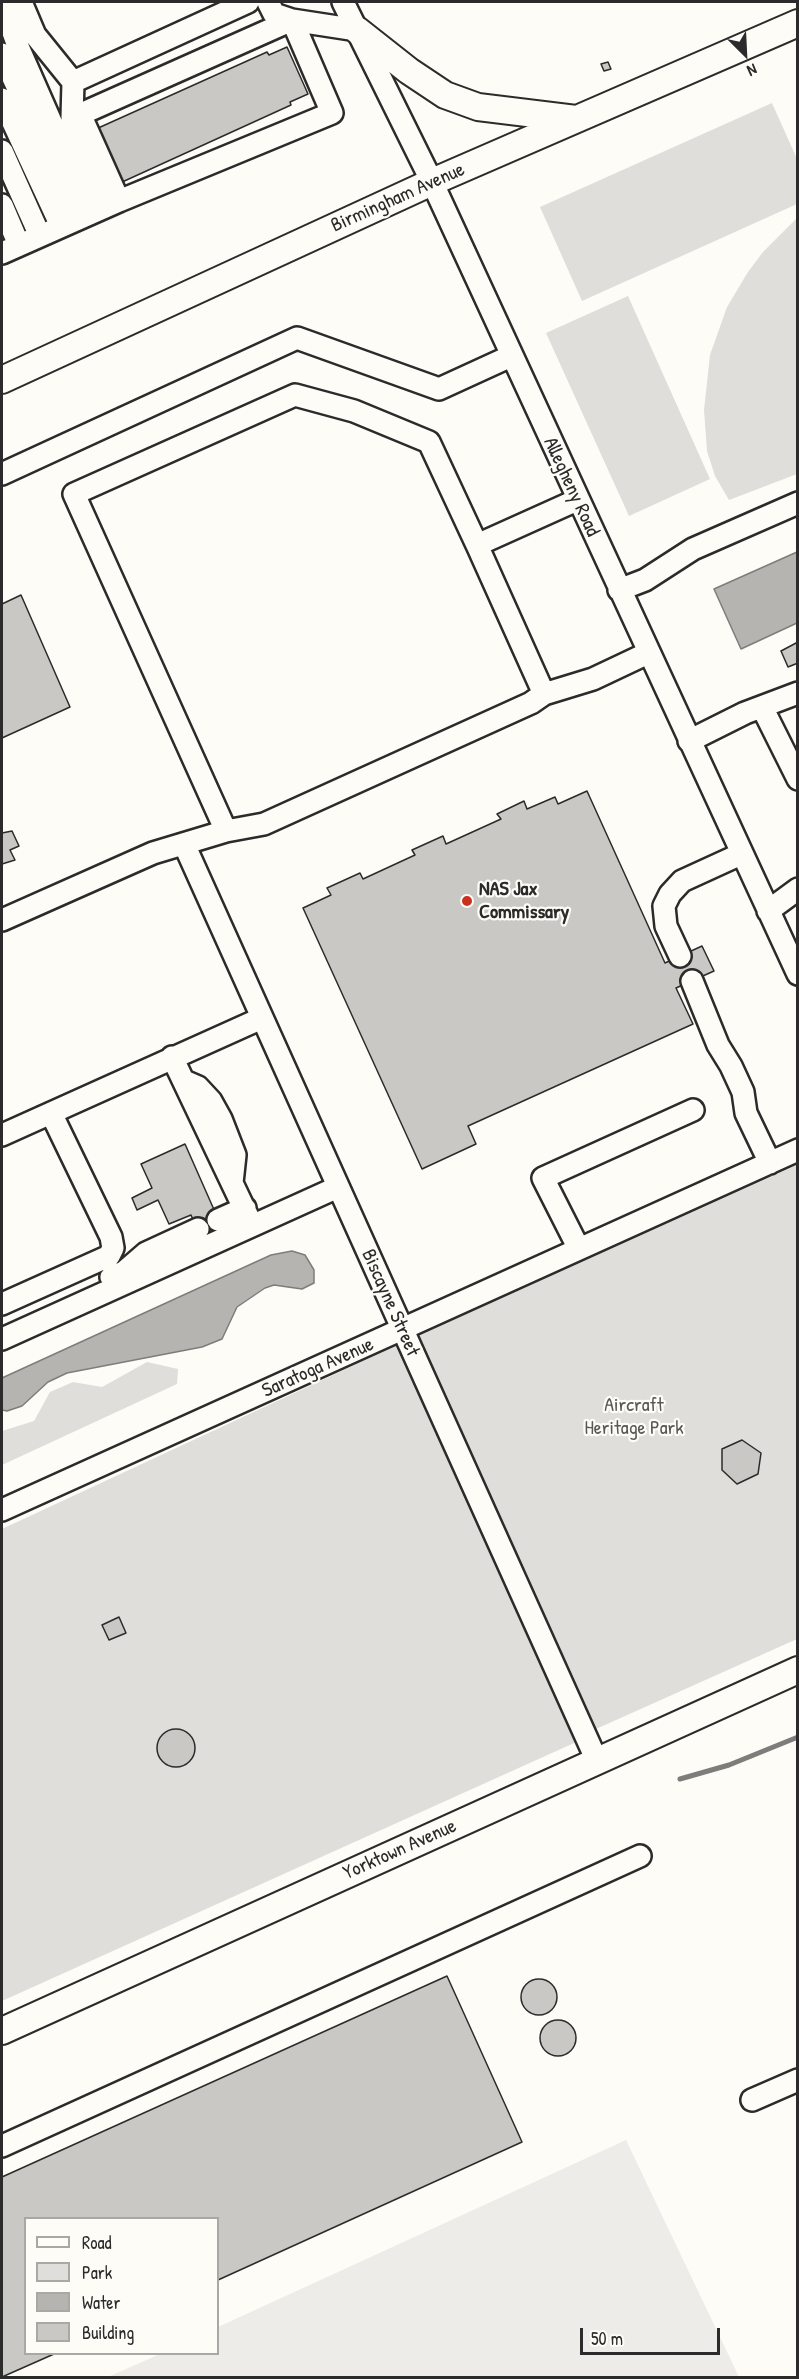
<!DOCTYPE html>
<html>
<head>
<meta charset="utf-8">
<style>
  body { margin:0 }
  #map { position:relative; width:799px; height:2379px; overflow:hidden; background:#fdfcf7; font-family:"Patrick Hand",sans-serif }
  canvas { display:block }
  .frame { position:absolute; inset:0; border:3px solid #2b2b2b; pointer-events:none }
  .legend { position:absolute; left:24px; top:2217px; width:195px; height:138px; box-sizing:border-box; background:#fdfcf7; border:2px solid #a9a8a5; margin:0; padding:8px 10px; list-style:none; font-size:18px; color:#2b2b2b }
  .legend li { display:flex; align-items:center; gap:12px; height:30px }
  .legend b { width:30px; border:2px solid #a9a8a5 }
  .north { position:absolute; left:715px; top:24px; width:60px; height:60px; -webkit-text-stroke:4px #fdfcf7; paint-order:stroke; rotate:156deg; font-size:16px; font-weight:700; line-height:24px; text-align:center; color:#2b2b2b }
  .north::after { content:''; display:block; margin:auto; width:21px; height:27px; background:#2b2b2b; clip-path:polygon(50% 0,100% 100%,50% 72%,0 100%) }
  .scale { position:absolute; left:580px; top:2328px; width:140px; height:27px; box-sizing:border-box; border:3px solid #2b2b2b; border-top:0; padding-left:8px; font-size:18px; line-height:21px; white-space:nowrap; color:#2b2b2b; -webkit-text-stroke:4px #fdfcf7; paint-order:stroke }
</style>
</head>
<body>
<div id="map">
<canvas width="799" height="2379"></canvas>
<div class="frame"></div>
<ul class="legend">
<li><b style="height:8px;background:#fdfcf7"></b>Road</li>
<li><b style="height:16px;background:#dfdeda"></b>Park</li>
<li><b style="height:16px;background:#b5b4b1"></b>Water</li>
<li><b style="height:16px;background:#c9c8c4"></b>Building</li>
</ul>
<div class="north">N</div>
<div class="scale">50 m</div>
</div>
<script>
const ctx = document.querySelector('canvas').getContext('2d');
ctx.lineJoin = 'round';
function fill(path, color) { ctx.fillStyle = color; ctx.fill(path, 'evenodd'); }
const shape = rows => new Path2D(rows.map(r => 'M' + r).join(''));
function trace(path, color, width, dash) { ctx.strokeStyle = color; ctx.lineWidth = width; ctx.lineCap = dash ? 'butt' : 'round'; ctx.setLineDash(dash || []); ctx.stroke(path); }
function write(font, color, halo, rows, align = 'center') {
  ctx.font = font + ' "Patrick Hand",sans-serif'; ctx.lineWidth = 4.5; ctx.setLineDash([]); ctx.textBaseline = 'middle'; ctx.strokeStyle = halo; ctx.fillStyle = color; for (const [text, x, y, turn = 0] of rows) {
    ctx.save(); ctx.translate(x, y); ctx.rotate((+turn || 0) * Math.PI / 180); ctx.textAlign = isNaN(turn) ? turn : align; if (halo) ctx.strokeText(text, 0, 0); ctx.fillText(text, 0, 0); ctx.restore();
  }
}
const built = shape([
  [626,2140,739,2377,108,2377,160,2354,218,2354,218,2327]
]);
const green = shape([
  [772,103,797,159,797,204,582,301,540,207],
  [797,218,797,474,729,500,715,476,707,451,704,410,710,355,727,307,748,272,763,252],
  [628,296,710,479,629,516,546,333],
  [797,1165,797,1639,596,1729,417,1336],
  [402,1343,583,1739,2,2001,2,1529],
  [147,1362,178,1369,177,1384,2,1465,2,1431,34,1421,50,1392,73,1382,102,1387]
]);
const water = shape([
  [797,552,797,623,741,649,714,589,797,552],
  [292,1251,305,1255,314,1270,314,1283,302,1289,274,1285,265,1288,237,1307,222,1339,202,1347,67,1373,48,1382,22,1406,7,1411,2,1410,2,1378,271,1255,292,1251]
]);
const stream = shape([
  [680,1779,729,1765,798,1737]
]);
const building = shape([
  [287,47,308,94,290,102,291,105,120,183,96,129,267,52,269,55,287,47],
  [608,62,611,69,604,71,601,64,608,62],
  [21,595,70,707,2,738,2,604,21,595],
  [798,642,798,663,788,667,781,651,798,642],
  [587,791,665,963,702,946,714,971,676,988,693,1024,468,1126,476,1144,422,1169,303,908,331,895,327,888,360,873,363,879,415,855,412,850,443,836,446,844,501,819,497,814,524,801,527,809,555,797,558,804,587,791],
  [12,831,19,846,10,850,15,860,2,864,2,833,12,831],
  [185,1144,223,1230,202,1240,191,1215,169,1224,158,1200,137,1210,132,1198,152,1188,141,1164,185,1144],
  [742,1440,761,1453,758,1474,737,1484,722,1470,722,1449,742,1440],
  [119,1617,126,1633,109,1640,102,1625,119,1617],
  '157 1748a19 19 0 1 1 38 0a19 19 0 1 1-38 0Z',
  [447,1976,522,2142,218,2280,218,2218,26,2218,26,2354,54,2354,2,2377,2,2177,447,1976],
  '521 1997a18 18 0 1 1 36 0a18 18 0 1 1-36 0Z',
  '540 2038a18 18 0 1 1 36 0a18 18 0 1 1-36 0Z'
]);
const minor = shape([
  [2,2,19,49,91,213],
  [21,2,35,35,73,82],
  [268,2,274,14,292,20,357,30],
  [343,2,432,182,798,974],
  [2,54,78,218],
  [2,99,61,226],
  [72,118,72,132,105,207],
  [2,151,40,236],
  [119,201,332,113,292,20,72,118,73,82,248,2],
  [2,205,19,245],
  [2,253,119,201,80,114],
  [2,474,297,338,439,389,511,356],
  [619,590,645,580,693,549,798,503],
  [544,694,477,545,577,500],
  [762,707,798,779],
  [689,741,745,713,798,693],
  [226,831,74,494,295,395,354,411,429,442,477,545],
  [184,844,597,1761],
  [768,911,798,889],
  [2,920,153,853,226,831,264,824,531,703,544,694,593,679,648,653],
  [680,956,666,926,664,906,670,894,682,881,741,854],
  [692,981,718,1045,731,1066,743,1092,746,1113,770,1163],
  [172,1057,252,1225],
  [184,1081,198,1087,211,1101,221,1119,235,1155,232,1183],
  [2,1135,262,1018],
  [218,1220,245,1208],
  [579,1249,543,1178,693,1110],
  [111,1277,124,1272,146,1253,198,1229],
  [2,1304,109,1256,113,1248,111,1237,51,1113],
  [2,1339,338,1187],
  [2,1510,798,1150],
  [752,2100,798,2080],
  [2,2146,640,1856]
]);
const major = shape([
  [357,30,409,71,445,95,478,107,576,119],
  [2,380,432,182,798,23],
  [2,2031,798,1670]
]);
const markers = [
  [467,901,6,"#c8321e"]
];
const streetNames = [
  ["Birmingham Avenue",398,198,-24],
  ["Allegheny Road",571,487,65],
  ["Biscayne Street",390,1303,66],
  ["Saratoga Avenue",318,1368,-24],
  ["Yorktown Avenue",400,1850,-24]
];
const poiNames = [
  ["NAS Jax",479,890],
  ["Commissary",479,913]
];
const parkNames = [
  ["Aircraft",634,1406],
  ["Heritage Park",634,1429]
];
fill(built, '#edece8');
fill(green, '#dfdeda');
fill(water, '#b5b4b1');
trace(water, '#7e7d7b', 1.5);
trace(stream, '#7e7d7b', 5);
fill(building, '#c9c8c4');
trace(building, '#2b2b2b', 1.5);
trace(minor, '#2b2b2b', 26);
trace(major, '#2b2b2b', 30);
trace(minor, '#fdfcf7', 21);
trace(major, '#fdfcf7', 26);
for (const [x, y, r, color] of markers) { const dot = new Path2D(); dot.arc(x, y, r, 0, 2 * Math.PI); ctx.fillStyle = color; ctx.fill(dot); trace(dot, '#fdfcf7', 2); }
write('20px', '#2b2b2b', '#fdfcf7', streetNames);
write('bold 20px', '#2b2b2b', '#fdfcf7', poiNames, 'left');
write('20px', '#585857', '#fdfcf7', parkNames);
</script>
</body>
</html>
